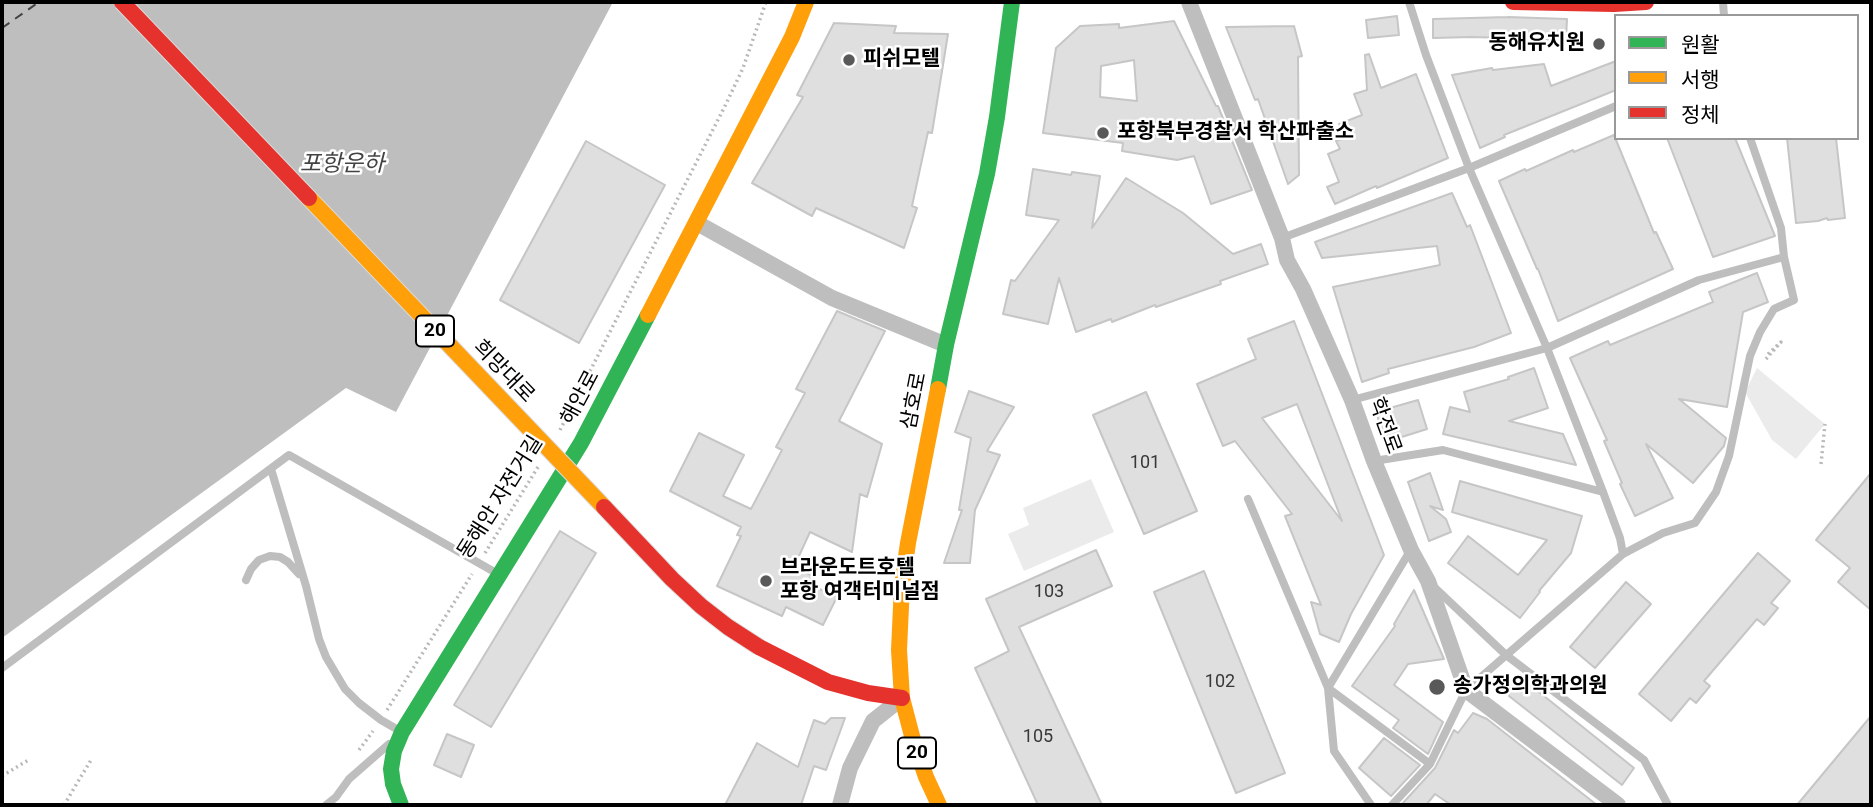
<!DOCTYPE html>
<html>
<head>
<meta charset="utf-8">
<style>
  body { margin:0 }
  #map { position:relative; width:1873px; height:807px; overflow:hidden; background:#fff; font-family:Roboto,"Noto Sans KR",sans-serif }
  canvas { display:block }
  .frame { position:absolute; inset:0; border:4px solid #000; pointer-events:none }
  .legend { position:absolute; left:1614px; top:14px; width:245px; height:126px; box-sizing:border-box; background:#fff; border:2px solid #999; margin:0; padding:9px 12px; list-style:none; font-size:21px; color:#000 }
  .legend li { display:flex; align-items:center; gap:14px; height:35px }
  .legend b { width:35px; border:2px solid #999 }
</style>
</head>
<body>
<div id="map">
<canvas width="1873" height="807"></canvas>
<div class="frame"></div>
<ul class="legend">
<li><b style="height:9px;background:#30b455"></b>원활</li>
<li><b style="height:9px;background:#ff9f0a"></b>서행</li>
<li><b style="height:9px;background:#e5322d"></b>정체</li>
</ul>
</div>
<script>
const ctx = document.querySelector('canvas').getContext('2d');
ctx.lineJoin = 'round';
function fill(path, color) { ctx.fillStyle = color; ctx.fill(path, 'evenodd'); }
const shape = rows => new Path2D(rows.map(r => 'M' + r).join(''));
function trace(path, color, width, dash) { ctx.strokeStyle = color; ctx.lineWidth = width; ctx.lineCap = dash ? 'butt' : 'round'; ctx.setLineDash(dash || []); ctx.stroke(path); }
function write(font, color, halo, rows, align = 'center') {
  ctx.font = font + ' Roboto,"Noto Sans KR",sans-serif'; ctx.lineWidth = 5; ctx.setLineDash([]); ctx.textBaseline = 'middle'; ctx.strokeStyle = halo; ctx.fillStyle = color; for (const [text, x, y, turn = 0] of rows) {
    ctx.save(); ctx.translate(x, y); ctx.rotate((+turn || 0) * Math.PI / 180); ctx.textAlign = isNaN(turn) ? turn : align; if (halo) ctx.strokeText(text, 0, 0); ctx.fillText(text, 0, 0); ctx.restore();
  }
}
const green = shape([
  [1757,368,1825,424,1796,459,1772,440,1745,392],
  [1091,479,1114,532,1024,571,1008,534,1029,525,1023,508]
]);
const water = shape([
  [2,2,613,2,396,412,346,388,2,638]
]);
const ferry = shape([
  [2,28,39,2]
]);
const building = shape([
  [1397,16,1399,35,1368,38,1366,20,1397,16],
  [1508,17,1567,19,1566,40,1472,37,1433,38,1433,19,1508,17],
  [1174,21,1216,106,1218,106,1252,190,1211,204,1194,156,1177,160,1122,151,1123,143,1043,133,1056,48,1080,26,1119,24,1119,28,1174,21],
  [1134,60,1137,101,1100,97,1101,66,1134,60],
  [834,23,896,26,894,33,948,34,932,133,928,132,912,206,917,208,904,248,816,208,812,216,752,183,803,97,797,95,834,23],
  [1294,26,1302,56,1298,57,1299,175,1288,184,1258,99,1255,100,1226,27,1294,26],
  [1369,54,1381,88,1416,74,1448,158,1377,188,1376,186,1335,204,1327,187,1339,182,1328,154,1340,149,1336,141,1344,138,1339,124,1362,115,1354,94,1367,90,1365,55,1369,54],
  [1616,61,1616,90,1504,135,1505,137,1480,148,1452,75,1492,68,1493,70,1544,64,1551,86,1616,61],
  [1614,135,1654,233,1656,232,1673,269,1558,321,1538,269,1537,269,1499,181,1525,169,1526,171,1573,150,1574,152,1614,135],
  [1667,138,1735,138,1775,236,1713,257,1667,138],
  [1787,138,1836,138,1845,218,1828,220,1827,218,1818,221,1796,223,1787,138],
  [586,141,665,185,579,343,500,300,586,141],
  [1033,169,1071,175,1072,172,1100,176,1092,228,1126,178,1183,213,1233,254,1261,244,1268,264,1220,281,1221,284,1156,307,1155,305,1112,322,1111,319,1076,332,1059,278,1048,324,1003,314,1011,280,1015,281,1059,220,1026,215,1033,169],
  [1452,193,1467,227,1470,225,1511,333,1474,347,1388,369,1389,373,1362,382,1333,287,1440,265,1437,246,1322,258,1315,242,1452,193],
  [1757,273,1768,302,1743,312,1727,407,1679,399,1726,438,1724,446,1693,483,1646,444,1673,498,1635,516,1620,484,1622,483,1604,441,1607,440,1570,358,1608,341,1610,345,1713,302,1709,292,1757,273],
  [837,311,885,331,839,421,882,444,867,497,860,494,852,552,810,532,794,567,815,577,811,585,837,597,823,625,786,607,782,616,717,586,741,536,737,535,741,527,670,491,699,433,744,455,723,496,751,509,782,450,776,447,805,393,796,389,837,311],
  [1294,321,1384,555,1351,614,1339,642,1320,634,1311,602,1321,605,1285,516,1292,514,1235,441,1223,446,1197,384,1256,359,1248,339,1294,321],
  [1297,404,1342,521,1262,418,1297,404],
  [1534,368,1548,408,1509,421,1563,434,1576,465,1443,434,1450,407,1470,412,1464,392,1509,379,1508,377,1534,368],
  [969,391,1014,407,987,451,1000,455,975,510,970,563,944,563,962,510,959,510,971,438,955,432,969,391],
  [1146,392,1197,511,1144,534,1093,415,1146,392],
  [1418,400,1427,429,1386,442,1376,412,1418,400],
  [1430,473,1443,510,1430,506,1446,519,1451,532,1429,541,1408,482,1430,473],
  [1871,473,1871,610,1838,582,1850,568,1816,540,1871,473],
  [1460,481,1582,516,1571,553,1539,591,1540,592,1520,618,1448,563,1468,536,1518,575,1547,540,1452,512,1460,481],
  [560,531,596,553,491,727,454,705,560,531],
  [1096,550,1112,586,1019,627,1102,805,1038,805,975,668,1009,651,986,599,1096,550],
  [1758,553,1790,581,1771,603,1778,608,1764,625,1757,619,1704,681,1710,686,1696,703,1690,698,1671,721,1639,694,1758,553],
  [1204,571,1285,773,1236,793,1154,592,1204,571],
  [1626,582,1651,604,1595,668,1570,647,1626,582],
  [1414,590,1444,659,1408,664,1394,685,1443,722,1428,754,1393,728,1399,720,1352,686,1395,626,1394,624,1414,590],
  [1519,676,1634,768,1622,785,1509,696,1509,690,1519,676],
  [1473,713,1487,719,1597,805,1451,805,1435,794,1426,805,1403,805,1402,804,1435,768,1454,730,1458,733,1473,713],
  [1871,716,1871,805,1797,805,1871,716],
  [831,718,845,718,826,770,814,766,801,805,725,805,757,743,798,767,814,720,825,724,831,718],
  [447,734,474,745,461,777,434,765,447,734],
  [1384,738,1420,765,1391,796,1359,768,1384,738]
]);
const path = shape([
  [1766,359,1781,342,1767,355],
  [560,430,726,104,743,68,766,2],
  [1821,464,1825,424],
  [485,553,538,467],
  [387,710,472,574],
  [359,750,373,731],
  [2,776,30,759],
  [64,805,91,760]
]);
const lane = shape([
  [1409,2,1426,55,1469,168,1547,348,1603,492,1620,538,1623,554],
  [1723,2,1724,16],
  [1282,238,1469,168,1616,106],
  [1352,400,1547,348,1699,280,1784,257],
  [1374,461,1443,450,1603,492],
  [271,469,306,586,319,639,326,657,345,689,359,703,381,720,400,731],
  [1248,499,1328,688,1334,751,1371,805],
  [1410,551,1328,688,1430,764],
  [246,580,251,569,259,560,270,556,280,557,288,562,299,574],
  [1435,588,1506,655,1644,760,1668,805],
  [2,668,289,455,498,574],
  [326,805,336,797,349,779,389,744],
  [1392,805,1430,764,1466,690,1623,554,1663,533,1695,523,1716,492,1729,456,1750,356,1760,332,1774,309,1794,300,1784,257,1781,228,1750,138]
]);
const street = shape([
  [1189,2,1282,238,1287,260,1303,289,1352,400,1374,461,1411,550,1428,581,1466,690,1618,805],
  [697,223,832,298,946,345],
  [840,805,850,768,873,721,902,698]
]);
const fast = shape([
  [938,389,946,345,987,174,997,117,1012,2],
  [401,805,393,784,391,769,394,751,402,732,581,443,648,315]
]);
const slow = shape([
  [648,315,792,37,806,2],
  [938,389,908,543,902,585,899,650,902,698,912,736,926,777,939,805]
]);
const jam = shape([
  [1513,2,1614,4,1646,2],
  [759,647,828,682,868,693,902,698]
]);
const slowBridge = shape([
  [309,198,604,507]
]);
const jamBridge = shape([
  [122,2,309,198],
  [604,507,672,579,701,606,728,627,759,647]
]);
const markers = [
  [1599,44,7,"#595959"],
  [849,60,7,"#595959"],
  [1103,133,7,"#595959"],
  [766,581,7,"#595959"],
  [1437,687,9,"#595959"]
];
const numberNames = [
  ["101",1145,463],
  ["103",1049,592],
  ["102",1220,682],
  ["105",1038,737]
];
const shields = [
  [435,331,38],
  [917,753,38]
];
const shieldNames = [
  ["20",435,331],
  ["20",917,753]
];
const poiNames = [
  ["동해유치원",1585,44,"right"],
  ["피쉬모텔",863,60],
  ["포항북부경찰서 학산파출소",1117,133],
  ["브라운도트호텔",780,569],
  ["포항 여객터미널점",780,593],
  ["송가정의학과의원",1453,687]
];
const streetNames = [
  ["희망대로",503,372,46],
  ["해안로",581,398,-62],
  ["삼호로",915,401,-79],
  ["학전로",1384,426,70],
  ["동해안 자전거길",501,498,-58]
];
const waterNames = [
  ["포항운하",342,165]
];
fill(green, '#ebebeb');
fill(water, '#bebebe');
trace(ferry, '#434343', 2, [9, 7]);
fill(building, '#dfdfdf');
trace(building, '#c6c6c6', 2);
trace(path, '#b9b9b9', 3.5, [2, 3.5]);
trace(lane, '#bebebe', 8);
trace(street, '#bebebe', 16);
trace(fast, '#30b455', 16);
trace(slow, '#ff9f0a', 16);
trace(jam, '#e5322d', 16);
trace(slowBridge, '#dbdbdb', 18, []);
trace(jamBridge, '#dbdbdb', 18, []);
trace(slowBridge, '#ff9f0a', 16);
trace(jamBridge, '#e5322d', 16);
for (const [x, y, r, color] of markers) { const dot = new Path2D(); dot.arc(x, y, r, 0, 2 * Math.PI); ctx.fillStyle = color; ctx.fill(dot); trace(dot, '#fff', 2.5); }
write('18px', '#383838', null, numberNames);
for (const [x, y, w] of shields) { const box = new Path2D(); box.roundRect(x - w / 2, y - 15.5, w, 31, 5); ctx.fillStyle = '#fff'; ctx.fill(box); trace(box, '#000', 2); }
write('bold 19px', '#000', null, shieldNames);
write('bold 21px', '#000', '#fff', poiNames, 'left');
write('21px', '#000', '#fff', streetNames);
write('italic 23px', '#434343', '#fff', waterNames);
</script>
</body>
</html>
